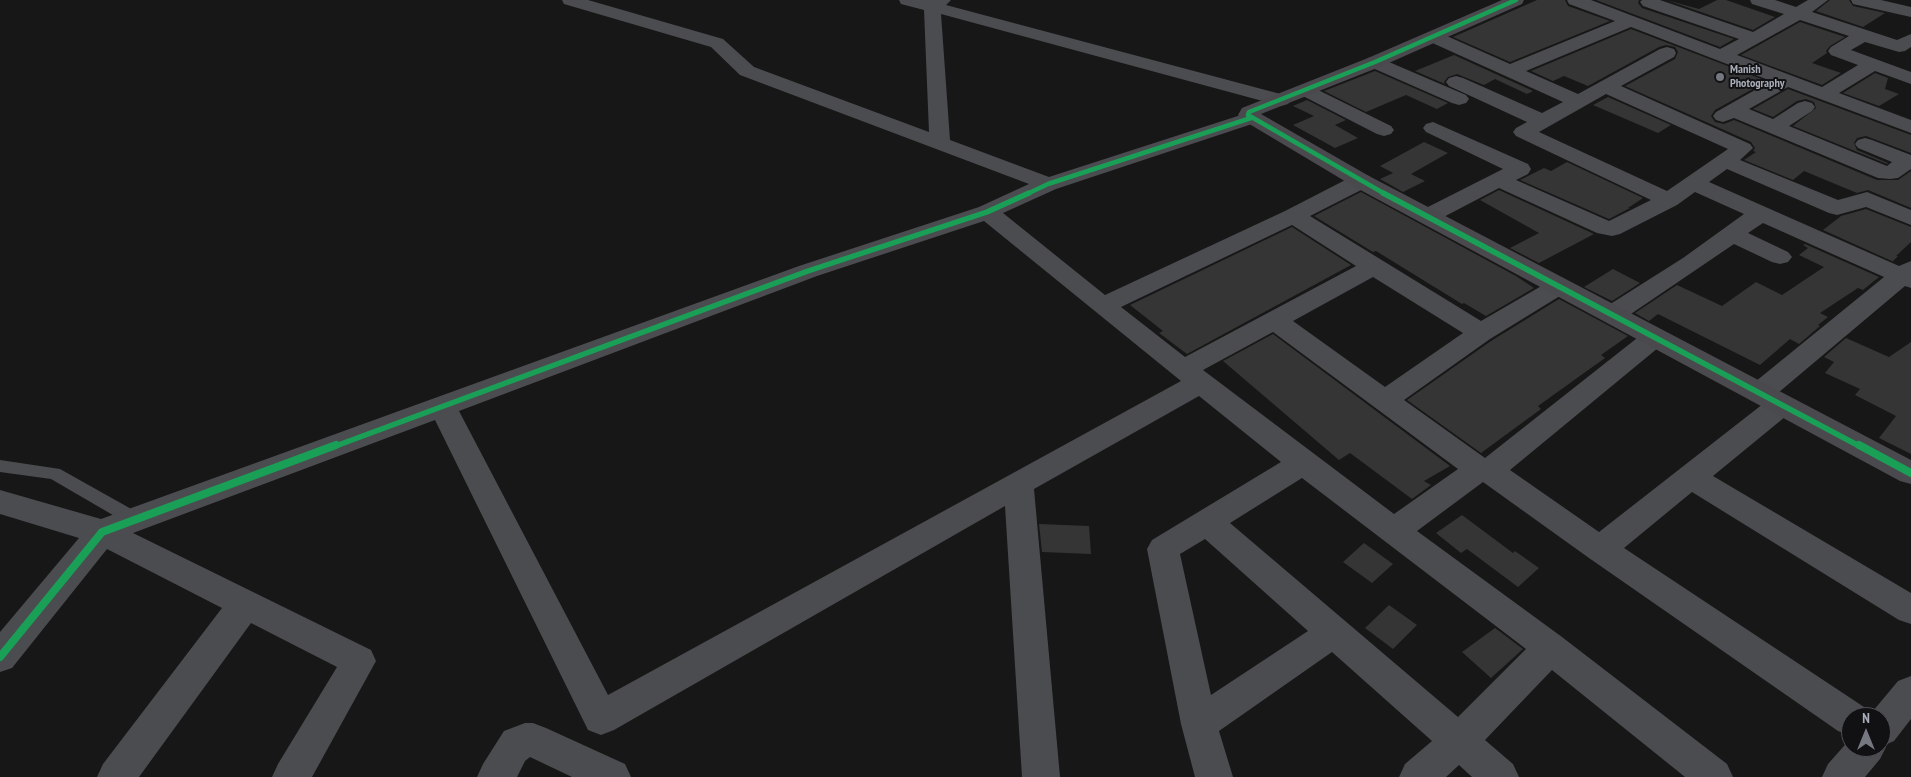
<!DOCTYPE html>
<html>
<head>
<meta charset="utf-8">
<style>
  body { margin:0 }
  #map { position:relative; width:1911px; height:777px; overflow:hidden; background:#171717; font-family:"PT Sans Narrow",sans-serif }
  canvas { display:block }
  .north { position:absolute; left:1841px; top:707px; width:50px; height:50px; box-sizing:border-box; background:#111113; border:1px solid #4d4f55; border-radius:50%; rotate:0deg; font-size:14px; font-weight:700; line-height:20px; text-align:center; color:#a8adb8 }
  .north::after { content:''; display:block; margin:auto; width:18px; height:22px; background:#757880; clip-path:polygon(50% 0,100% 100%,50% 72%,0 100%) }
</style>
</head>
<body>
<div id="map">
<canvas width="1911" height="777"></canvas>
<div class="north">N</div>
</div>
<script>
const ctx = document.querySelector('canvas').getContext('2d');
ctx.lineJoin = 'round';
function fill(path, color) { ctx.fillStyle = color; ctx.fill(path, 'evenodd'); }
const shape = rows => new Path2D(rows.map(r => 'M' + r).join(''));
function trace(path, color, width, dash) { ctx.strokeStyle = color; ctx.lineWidth = width; ctx.lineCap = dash ? 'butt' : 'round'; ctx.setLineDash(dash || []); ctx.stroke(path); }
function write(font, color, halo, rows, align = 'center') {
  ctx.font = font + ' "PT Sans Narrow",sans-serif'; ctx.lineWidth = 4; ctx.setLineDash([]); ctx.textBaseline = 'middle'; ctx.strokeStyle = halo; ctx.fillStyle = color; for (const [text, x, y, turn = 0] of rows) {
    ctx.save(); ctx.translate(x, y); ctx.rotate((+turn || 0) * Math.PI / 180); ctx.textAlign = isNaN(turn) ? turn : align; if (halo) ctx.strokeText(text, 0, 0); ctx.fillText(text, 0, 0); ctx.restore();
  }
}
const building = shape([
  [1537,0,1565,0,1568,6,1610,21,1510,62,1453,37],
  [1596,0,1639,0,1638,3,1642,8,1734,39,1720,47],
  [1666,0,1699,9,1717,0,1726,0,1775,17,1753,30],
  [1830,0,1849,0,1853,6,1885,13,1863,27,1816,11],
  [1800,22,1845,37,1830,46,1826,51,1827,53,1812,63,1841,73,1822,85,1741,55],
  [1631,29,1767,81,1715,110,1711,116,1715,122,1724,124,1734,120,1877,180,1898,180,1911,171,1911,208,1868,190,1857,193,1804,171,1793,180,1744,160,1756,152,1753,151,1755,148,1751,142,1625,86,1675,59,1678,52,1675,47,1666,45,1659,47,1588,86,1564,76,1553,81,1531,71],
  [1454,55,1533,91,1527,94,1495,79,1484,85,1457,74,1448,77,1444,82,1445,84,1415,71],
  [1375,71,1448,103,1437,109,1406,95,1366,112,1324,91],
  [1875,73,1888,78,1885,89,1899,94,1879,106,1843,93],
  [1788,89,1911,135,1911,153,1866,136,1857,138,1854,143,1857,150,1888,163,1887,164,1793,126,1816,108,1814,102,1806,99,1797,101,1773,117,1753,109],
  [1608,97,1671,125,1658,133,1593,105],
  [1307,100,1346,120,1335,125,1358,138,1335,148,1293,125,1314,116,1293,106],
  [1424,142,1448,153,1411,174,1425,181,1403,192,1380,179,1393,173,1380,166],
  [1567,162,1643,198,1628,208,1630,208,1609,219,1520,180,1544,168,1551,171],
  [1499,190,1594,234,1539,263,1510,248,1539,233,1480,200],
  [1361,192,1516,276,1534,288,1486,316,1464,303,1462,304,1376,251,1373,252,1314,216],
  [1866,209,1911,227,1911,242,1896,256,1898,256,1893,261,1894,262,1823,230,1841,216],
  [1292,227,1351,265,1187,354,1159,333,1163,331,1130,305],
  [1805,244,1879,277,1863,290,1858,288,1820,313,1828,317,1818,325,1820,326,1799,344,1790,339,1760,365,1658,314,1649,321,1635,313,1677,285,1722,306,1756,282,1782,295,1824,267,1799,255,1808,248,1803,245],
  [1613,269,1640,283,1612,301,1584,287],
  [1559,299,1628,336,1601,355,1605,358,1538,406,1541,409,1481,453,1407,400,1491,341],
  [1273,334,1450,466,1424,481,1431,485,1412,499,1350,453,1339,460,1223,361],
  [1846,338,1889,357,1911,342,1911,454,1879,438,1896,416,1855,395,1860,389,1825,373,1834,362,1824,357],
  [1462,515,1513,553,1515,551,1539,568,1518,587,1467,549,1461,553,1436,533],
  [1039,524,1089,526,1091,554,1042,552],
  [1364,543,1393,564,1372,583,1343,562],
  [1389,605,1417,625,1393,649,1365,628],
  [1495,628,1523,649,1491,678,1462,652]
]);
const lane = shape([
  [0,460,60,469,142,515,144,520,142,525,136,527,130,525,51,479,0,472,0,460]
]);
const street = shape([
  [562,0,588,0,723,39,754,67,929,132,924,10,901,4,899,0,951,0,946,5,1288,96,1291,100,1288,104,1281,106,941,14,950,140,1049,177,1244,114,1251,112,1258,114,1261,118,1258,122,1056,189,1003,213,1105,295,1285,211,1353,176,1361,174,1369,176,1372,181,1369,186,1310,216,1481,321,1550,281,1559,278,1568,281,1571,286,1568,291,1490,339,1404,400,1485,458,1646,331,1655,328,1664,331,1668,337,1664,343,1510,470,1599,532,1768,400,1760,403,1750,400,1746,393,1750,386,1884,277,1763,223,1748,233,1788,252,1792,257,1788,262,1780,264,1772,262,1734,244,1622,320,1613,322,1604,320,1600,314,1604,308,1683,258,1744,214,1695,192,1677,205,1620,234,1612,236,1597,233,1499,188,1436,221,1428,223,1420,221,1417,216,1420,211,1503,169,1426,132,1423,128,1426,124,1433,122,1528,164,1531,169,1528,174,1516,180,1609,221,1651,200,1516,136,1513,132,1516,128,1527,122,1449,86,1446,82,1449,78,1456,76,1463,78,1542,113,1563,102,1428,41,1425,37,1428,33,1434,32,1440,33,1510,64,1615,21,1569,4,1567,0,1591,0,1720,49,1739,39,1643,6,1640,2,1642,0,1660,0,1753,32,1784,14,1752,4,1750,0,1775,0,1796,7,1808,0,1828,0,1812,12,1897,40,1911,34,1911,47,1905,51,1899,52,1865,42,1851,50,1911,72,1911,84,1875,71,1839,93,1911,120,1911,133,1788,87,1749,109,1773,119,1798,103,1805,101,1812,103,1815,107,1812,111,1789,126,1887,166,1892,162,1858,148,1855,144,1858,140,1865,138,1872,140,1911,155,1911,169,1898,178,1890,179,1878,178,1734,118,1723,122,1716,120,1713,116,1716,112,1771,81,1631,27,1526,71,1578,94,1660,49,1667,47,1674,49,1676,53,1674,57,1621,86,1750,144,1753,148,1740,160,1838,200,1867,192,1911,210,1911,225,1866,207,1837,215,1829,213,1727,169,1709,182,1899,266,1911,261,1911,288,1905,286,1772,398,1781,395,1791,398,1795,405,1791,412,1713,476,1911,593,1911,624,1899,620,1692,492,1624,548,1864,707,1868,717,1898,681,1911,676,1911,719,1894,741,1885,745,1886,747,1880,759,1865,777,1822,777,1828,764,1851,738,1851,747,1881,747,1881,717,1851,717,1851,736,1838,731,1589,558,1483,482,1417,531,1562,637,1727,764,1733,777,1685,777,1552,670,1485,740,1513,764,1519,777,1472,777,1459,765,1446,777,1399,777,1405,764,1432,741,1332,652,1219,731,1233,777,1195,777,1181,724,1147,549,1152,540,1281,462,1199,396,1034,489,1060,777,1022,777,1005,506,614,730,601,735,588,730,435,420,133,533,371,650,376,661,312,777,272,777,278,764,337,667,251,623,139,777,97,777,103,764,222,608,107,549,12,668,0,672,0,632,79,538,0,514,0,490,101,519,799,266,979,207,1029,184,740,75,711,47,564,4,562,0],
  [1800,20,1849,36,1831,47,1828,51,1831,55,1858,65,1822,87,1737,55,1800,20],
  [1606,94,1728,149,1667,191,1539,132,1606,94],
  [984,221,1181,381,608,695,459,411,817,276,984,221],
  [1292,225,1356,266,1185,357,1121,307,1292,225],
  [1373,277,1463,333,1385,387,1293,321,1373,277],
  [1273,332,1458,469,1394,514,1203,370,1273,332],
  [1302,478,1526,649,1458,717,1230,523,1302,478],
  [1205,539,1308,631,1211,695,1180,554,1205,539],
  [1851,0,1881,0,1911,7,1911,17,1853,4,1851,0],
  [1375,56,1466,95,1469,99,1466,103,1459,105,1452,103,1368,66,1366,62,1368,58,1375,56],
  [1306,84,1391,126,1394,130,1391,134,1384,136,1377,134,1299,94,1296,90,1299,86,1306,84],
  [525,723,533,723,546,728,625,764,631,777,572,777,530,757,525,761,517,777,477,777,483,764,504,731,525,723]
]);
const secondary = shape([
  [1502,0,1524,0,1522,4,1382,66,1261,114,1369,176,1911,460,1911,484,1900,481,1353,186,1241,119,1238,115,1242,108,1368,58,1502,0]
]);
const cyclewayFar2 = shape([
  [1027,194,1048,184,1251,118],
  [1385,194,1248,115,1249,112,1375,62,1516,0]
]);
const cyclewayFar1 = shape([
  [1383,193,1861,447],
  [333,447,808,271,987,212,1029,193]
]);
const cycleway = shape([
  [1859,445,1911,473],
  [0,657,102,532,336,445]
]);
const markers = [
  [1720,77,5,"#757880"]
];
const farPoinames = [
  ["Manish",1730,70],
  ["Photography",1730,84]
];
fill(building, '#353536');
fill(lane, '#4b4c50');
fill(street, '#4b4c50');
fill(secondary, '#4a4a4e');
trace(cyclewayFar2, '#1a9f57', 4.5);
trace(cyclewayFar1, '#1a9f57', 5.5);
trace(cycleway, '#1a9f57', 8);
for (const [x, y, r, color] of markers) { const dot = new Path2D(); dot.arc(x, y, r, 0, 2 * Math.PI); ctx.fillStyle = color; ctx.fill(dot); trace(dot, '#111113', 2); }
write('bold 12px', '#a8adb8', '#111113', farPoinames, 'left');
</script>
</body>
</html>
